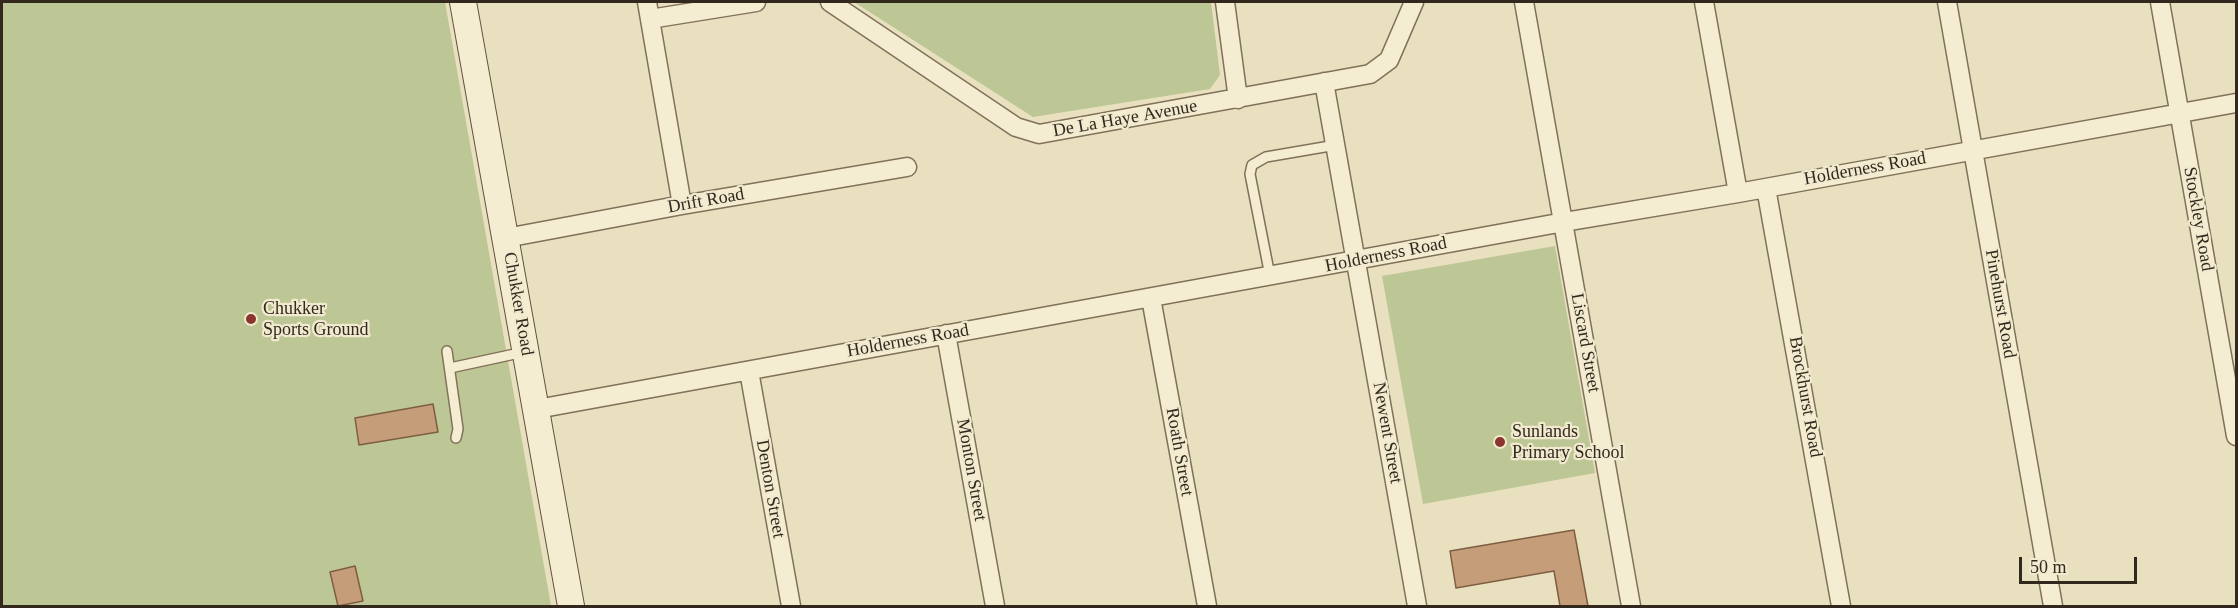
<!DOCTYPE html>
<html>
<head>
<meta charset="utf-8">
<style>
  body { margin:0 }
  #map { position:relative; width:2238px; height:608px; overflow:hidden; background:#e9e0c0; font-family:Georgia,serif }
  canvas { display:block }
  .frame { position:absolute; inset:0; border:3px solid #32281d; pointer-events:none }
  .scale { position:absolute; left:2019px; top:557px; width:118px; height:27px; box-sizing:border-box; border:3px solid #32281d; border-top:0; padding-left:8px; font-size:18px; line-height:21px; white-space:nowrap; color:#32281d; -webkit-text-stroke:4px #f2eacf; paint-order:stroke }
</style>
</head>
<body>
<div id="map">
<canvas width="2238" height="608"></canvas>
<div class="frame"></div>
<div class="scale">50 m</div>
</div>
<script>
const ctx = document.querySelector('canvas').getContext('2d');
ctx.lineJoin = 'round';
function fill(path, color) { ctx.fillStyle = color; ctx.fill(path, 'evenodd'); }
const shape = rows => new Path2D(rows.map(r => 'M' + r).join(''));
function trace(path, color, width, dash) { ctx.strokeStyle = color; ctx.lineWidth = width; ctx.lineCap = dash ? 'butt' : 'round'; ctx.setLineDash(dash || []); ctx.stroke(path); }
function write(font, color, halo, rows, align = 'center') {
  ctx.font = font + ' Georgia,serif'; ctx.lineWidth = 4.5; ctx.setLineDash([]); ctx.textBaseline = 'middle'; ctx.strokeStyle = halo; ctx.fillStyle = color; for (const [text, x, y, turn = 0] of rows) {
    ctx.save(); ctx.translate(x, y); ctx.rotate((+turn || 0) * Math.PI / 180); ctx.textAlign = isNaN(turn) ? turn : align; if (halo) ctx.strokeText(text, 0, 0); ctx.fillText(text, 0, 0); ctx.restore();
  }
}
const green = shape([
  [2,2,445,2,551,606,2,606],
  [854,2,1211,2,1220,75,1210,89,1033,117],
  [1555,246,1595,473,1423,504,1382,276]
]);
const building = shape([
  [433,404,438,432,359,445,355,418,433,404],
  [1574,530,1588,606,1560,606,1554,571,1456,588,1450,551,1574,530],
  [355,566,363,601,338,606,330,572,355,566]
]);
const lane = shape([
  [1270,276,1250,174,1252,165,1266,157,1336,145],
  [447,351,458,429,456,438],
  [450,368,524,352]
]);
const street = shape([
  [647,2,682,205],
  [830,2,1016,127,1039,134,1370,74,1389,60,1414,2],
  [1225,2,1238,99],
  [1524,2,1631,606],
  [1704,2,1738,193],
  [1947,2,2053,606],
  [2160,2,2236,436],
  [650,19,756,2],
  [1324,82,1417,606],
  [1766,188,1841,606],
  [506,238,682,205,907,167],
  [1151,298,1207,606],
  [946,334,995,606],
  [749,371,791,606],
  [537,409,1564,222,1738,193,2236,103]
]);
const secondary = shape([
  [463,2,571,606]
]);
const markers = [
  [251,319,6,"#8b352f"],
  [1500,442,6,"#8b352f"]
];
const streetNames = [
  ["De La Haye Avenue",1125,119,-10],
  ["Holderness Road",1865,169,-10],
  ["Drift Road",706,201,-10],
  ["Stockley Road",2198,219,80],
  ["Holderness Road",1386,255,-11],
  ["Chukker Road",518,304,80],
  ["Pinehurst Road",2000,304,80],
  ["Holderness Road",908,341,-10],
  ["Liscard Street",1585,343,80],
  ["Brockhurst Road",1805,397,80],
  ["Newent Street",1387,433,80],
  ["Roath Street",1179,452,80],
  ["Monton Street",971,470,80],
  ["Denton Street",770,489,80]
];
const poiNames = [
  ["Chukker",263,309],
  ["Sports Ground",263,330],
  ["Sunlands",1512,432],
  ["Primary School",1512,453]
];
fill(green, '#bdc695');
fill(building, '#c59e79');
trace(building, '#7e5e42', 1.5);
trace(lane, '#81715a', 12);
trace(street, '#81715a', 21);
trace(secondary, '#62523d', 28);
trace(lane, '#f5edd2', 9);
trace(street, '#f5edd2', 18);
trace(secondary, '#f5edd2', 26);
for (const [x, y, r, color] of markers) { const dot = new Path2D(); dot.arc(x, y, r, 0, 2 * Math.PI); ctx.fillStyle = color; ctx.fill(dot); trace(dot, '#f2eacf', 2); }
write('18px', '#32281d', '#f2eacf', streetNames);
write('18px', '#32281d', '#f2eacf', poiNames, 'left');
</script>
</body>
</html>
